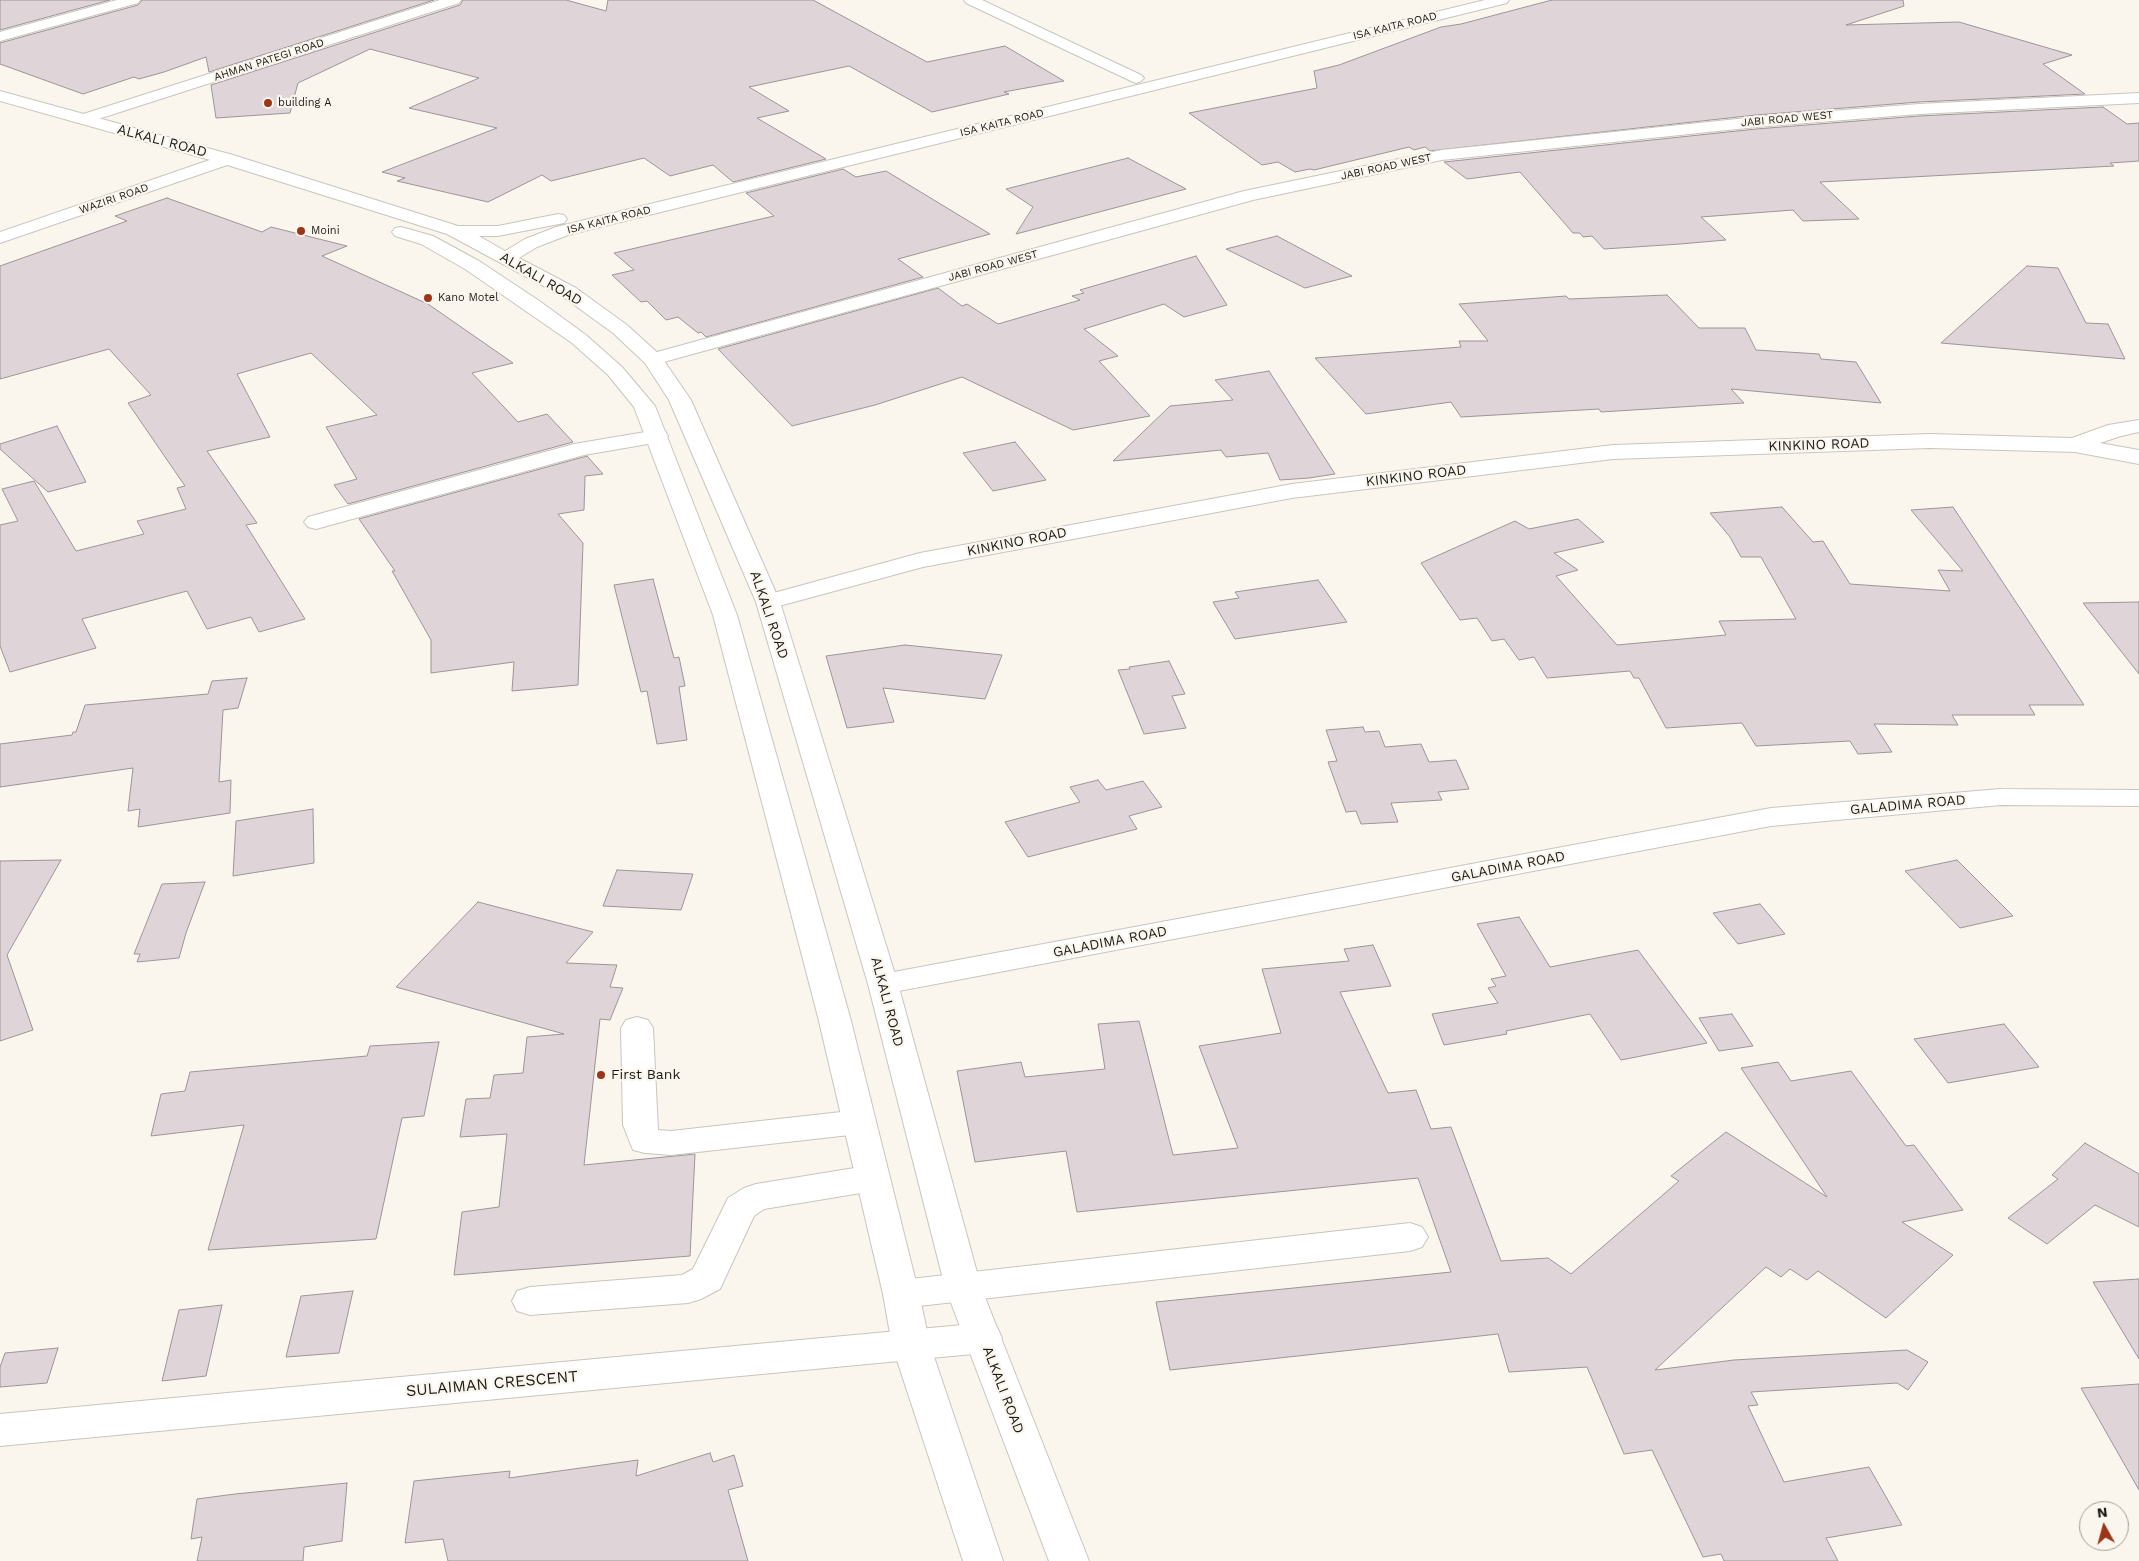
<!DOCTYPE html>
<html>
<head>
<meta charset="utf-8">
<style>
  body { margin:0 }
  #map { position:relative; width:2139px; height:1561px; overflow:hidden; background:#faf6ee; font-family:"Work Sans",sans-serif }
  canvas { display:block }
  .north { position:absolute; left:2079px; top:1501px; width:50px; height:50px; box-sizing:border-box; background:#faf6ee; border:1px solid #a19e98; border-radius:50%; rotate:353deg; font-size:14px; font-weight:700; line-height:20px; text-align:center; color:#1c1a17 }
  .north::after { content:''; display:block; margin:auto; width:18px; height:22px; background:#9d3519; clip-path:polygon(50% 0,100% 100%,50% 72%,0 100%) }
</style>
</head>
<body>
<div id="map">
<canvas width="2139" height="1561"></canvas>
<div class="north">N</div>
</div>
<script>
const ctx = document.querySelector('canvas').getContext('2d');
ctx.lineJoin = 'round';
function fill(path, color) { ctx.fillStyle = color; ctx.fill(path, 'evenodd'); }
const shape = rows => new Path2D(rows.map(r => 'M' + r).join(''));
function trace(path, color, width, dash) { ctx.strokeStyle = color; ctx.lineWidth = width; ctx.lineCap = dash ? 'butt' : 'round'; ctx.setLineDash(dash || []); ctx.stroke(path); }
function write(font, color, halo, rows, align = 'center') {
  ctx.font = font + ' "Work Sans",sans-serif'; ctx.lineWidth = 4.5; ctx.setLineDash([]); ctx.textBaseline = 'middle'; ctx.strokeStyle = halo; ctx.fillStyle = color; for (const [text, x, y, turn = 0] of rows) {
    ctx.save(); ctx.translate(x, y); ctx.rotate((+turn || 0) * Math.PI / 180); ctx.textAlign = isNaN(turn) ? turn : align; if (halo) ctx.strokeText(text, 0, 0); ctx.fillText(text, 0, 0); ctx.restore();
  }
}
const building = shape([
  [0,0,110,0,0,30,0,0],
  [142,0,434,0,209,72,206,57,164,72,139,79,134,77,83,94,0,64,0,43,138,5,142,0],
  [463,0,566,0,606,11,608,0,813,0,927,62,1005,46,1064,81,1004,92,1009,94,932,112,849,66,749,87,789,111,757,118,826,159,733,182,713,165,670,176,644,158,551,181,542,175,488,202,397,181,405,178,382,172,497,128,409,108,479,78,370,49,298,83,290,113,216,118,211,85,460,5,463,0],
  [1552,0,1903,0,1904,6,1846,25,1959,22,2072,55,2043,64,2085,94,1919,102,1756,115,1430,151,1425,147,1414,150,1409,147,1314,170,1310,169,1295,172,1278,162,1262,165,1189,113,1317,88,1314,71,1339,65,1441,27,1461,24,1552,0],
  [2103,107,2127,124,2139,123,2139,161,2110,163,2114,166,1820,182,1859,219,1803,221,1793,210,1701,217,1726,240,1680,244,1604,249,1592,236,1583,237,1580,233,1573,233,1520,172,1467,179,1444,162,1756,129,1919,116,2103,107],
  [1128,158,1186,189,1016,234,1033,207,1006,189,1128,158],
  [843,169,856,177,886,171,990,234,898,259,923,277,706,337,701,332,698,333,678,317,666,320,647,301,641,302,612,275,634,270,614,253,774,216,746,193,843,169],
  [167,198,262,232,271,227,347,246,322,256,428,304,513,363,472,373,518,422,547,414,573,442,348,504,334,485,357,479,326,427,377,415,311,353,237,374,270,437,207,451,257,523,246,525,305,619,259,632,251,617,207,629,187,591,82,619,96,648,10,672,0,646,0,525,18,521,2,489,34,481,76,551,144,534,137,521,186,509,177,488,185,486,128,403,151,395,109,349,0,379,0,266,127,221,115,216,167,198],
  [1277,236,1352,276,1305,288,1226,249,1277,236],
  [1196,256,1227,305,1184,317,1164,304,1084,329,1118,356,1099,361,1150,416,1073,430,962,377,875,405,792,426,718,349,938,288,962,306,967,304,998,324,1080,300,1072,296,1084,293,1080,290,1196,256],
  [2027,266,2058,268,2086,323,2108,324,2125,359,1941,343,2027,266],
  [1667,295,1699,328,1745,328,1756,350,1819,354,1821,359,1856,362,1881,403,1731,389,1744,403,1601,412,1599,409,1461,417,1451,402,1366,414,1315,358,1461,347,1459,341,1488,341,1459,304,1566,296,1569,299,1667,295],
  [1269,371,1335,474,1309,478,1280,480,1268,453,1226,457,1221,450,1113,461,1170,406,1233,400,1215,380,1269,371],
  [57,426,86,482,48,492,0,449,0,444,57,426],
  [1015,442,1046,480,993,491,963,453,1015,442],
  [587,456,603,474,585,476,584,510,558,514,583,543,578,685,512,691,514,662,431,673,431,640,392,571,395,571,359,519,587,456],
  [1782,507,1813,542,1823,541,1850,584,1950,591,1938,570,1963,571,1911,510,1953,507,2084,705,2029,705,2035,715,1952,715,1958,725,1874,724,1892,752,1858,754,1850,741,1756,746,1742,723,1666,728,1639,678,1634,678,1630,671,1547,678,1534,657,1519,660,1504,639,1492,641,1477,618,1460,620,1421,563,1515,521,1529,529,1578,519,1604,542,1554,553,1578,570,1556,576,1617,645,1726,635,1719,621,1796,619,1761,557,1741,557,1730,537,1710,513,1782,507],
  [653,579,674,658,679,657,685,686,679,687,687,740,657,744,647,691,641,692,614,585,653,579],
  [1318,580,1347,622,1235,639,1213,602,1239,598,1235,592,1318,580],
  [2139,602,2139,674,2083,603,2139,602],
  [905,645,1002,655,985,699,883,688,894,722,847,728,826,656,905,645],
  [1169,661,1185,694,1172,696,1186,728,1144,734,1118,670,1130,669,1129,667,1169,661],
  [247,678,238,708,223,710,219,782,231,780,230,813,138,827,140,809,128,811,133,768,0,787,0,744,72,735,73,732,76,732,85,705,208,694,212,681,247,678],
  [1363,727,1365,732,1379,731,1385,747,1421,744,1429,762,1456,760,1469,789,1438,792,1442,800,1391,803,1398,822,1361,824,1356,811,1346,812,1328,762,1337,761,1326,730,1363,727],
  [1098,780,1106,790,1143,781,1162,807,1129,816,1137,829,1028,857,1005,822,1080,802,1070,787,1098,780],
  [313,809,314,863,233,876,236,821,313,809],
  [61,860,7,955,33,1030,0,1041,0,861,61,860],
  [1957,860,2013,916,1960,928,1905,871,1957,860],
  [617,870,693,874,681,910,603,906,617,870],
  [205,882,186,933,179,958,137,962,140,954,134,954,162,884,205,882],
  [478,902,593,932,566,963,617,965,610,987,623,988,610,1020,600,1019,584,1165,695,1154,690,1256,454,1275,462,1212,499,1207,507,1134,460,1137,466,1099,490,1098,494,1075,523,1073,527,1037,564,1034,396,987,478,902],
  [1760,904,1785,934,1738,944,1713,913,1760,904],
  [1519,917,1550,967,1638,950,1707,1043,1621,1060,1590,1014,1506,1031,1507,1034,1444,1045,1432,1014,1498,1003,1488,988,1496,986,1491,979,1506,976,1477,924,1519,917],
  [1373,945,1391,986,1340,992,1388,1093,1416,1090,1431,1129,1451,1127,1501,1261,1548,1258,1571,1274,1679,1181,1671,1176,1726,1132,1827,1197,1741,1068,1778,1062,1791,1081,1851,1071,1906,1146,1914,1145,1963,1210,1902,1222,1953,1255,1886,1318,1818,1271,1807,1280,1790,1269,1781,1277,1766,1267,1655,1370,1734,1360,1907,1350,1928,1362,1908,1390,1897,1383,1751,1392,1758,1405,1748,1406,1784,1482,1869,1467,1902,1525,1826,1538,1838,1561,1724,1561,1721,1554,1703,1557,1652,1450,1624,1454,1587,1367,1509,1372,1498,1334,1170,1370,1156,1302,1451,1272,1418,1178,1077,1212,1066,1151,975,1162,957,1071,1021,1062,1025,1077,1105,1069,1098,1024,1139,1021,1173,1155,1238,1148,1199,1046,1281,1033,1262,969,1349,961,1344,949,1373,945],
  [1732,1014,1753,1046,1719,1051,1699,1018,1732,1014],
  [2004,1024,2039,1067,1948,1083,1914,1039,2004,1024],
  [439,1042,424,1116,402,1118,376,1239,208,1250,244,1125,151,1136,161,1094,185,1091,190,1072,367,1056,370,1046,439,1042],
  [2085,1143,2139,1174,2139,1227,2095,1205,2047,1244,2008,1218,2058,1179,2052,1175,2085,1143],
  [2139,1279,2139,1359,2093,1282,2139,1279],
  [353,1291,339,1353,286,1357,301,1296,353,1291],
  [222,1305,206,1376,162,1381,179,1310,222,1305],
  [58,1348,47,1383,0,1387,0,1367,5,1353,58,1348],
  [2139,1384,2139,1490,2081,1388,2139,1384],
  [710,1453,713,1462,734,1455,743,1486,728,1490,748,1561,448,1561,443,1539,405,1543,414,1481,510,1471,509,1478,638,1460,636,1476,710,1453],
  [347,1483,342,1541,304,1547,303,1561,197,1561,202,1537,191,1539,197,1499,235,1494,347,1483]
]);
const minor = shape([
  [117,0,140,0,138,3,0,41,0,32,117,0],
  [440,0,461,0,459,3,89,122,83,124,77,122,75,119,77,116,440,0],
  [964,0,982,0,1141,75,1144,78,1141,81,1136,83,1131,81,966,3,964,0],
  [2139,93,2139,103,1919,114,1756,127,1442,160,1253,200,660,363,653,365,646,363,643,359,646,355,1244,191,1442,150,1756,117,1919,104,2139,93],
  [227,154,233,155,235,159,233,163,0,243,0,232,227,154],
  [2139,420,2139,432,2121,436,2100,443,2139,450,2139,464,2075,452,1930,448,1613,459,1292,498,923,567,768,609,759,607,756,602,759,597,920,553,1292,484,1613,445,1930,434,2072,438,2108,425,2139,420],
  [657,430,665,431,668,436,665,441,584,455,316,529,308,527,304,522,308,517,574,444,657,430],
  [2001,789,2139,790,2139,806,2001,805,1771,826,883,994,872,991,868,984,872,977,883,974,1771,808,2001,789],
  [637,1017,648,1020,653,1028,658,1130,671,1131,859,1110,871,1113,876,1122,871,1131,859,1134,671,1155,645,1153,633,1150,623,1125,621,1028,626,1020,637,1017],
  [873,1165,885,1169,890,1178,885,1187,873,1191,764,1209,754,1216,720,1289,701,1299,688,1303,530,1315,517,1311,512,1301,517,1291,530,1287,682,1275,693,1269,728,1198,744,1188,756,1184,873,1165],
  [1410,1223,1422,1227,1428,1237,1422,1247,1410,1251,901,1308,888,1304,883,1294,888,1284,901,1280,1410,1223],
  [984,1323,997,1327,1002,1338,997,1349,984,1353,0,1446,0,1414,984,1323]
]);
const major = shape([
  [1485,0,1509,0,1507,3,568,235,537,247,519,258,576,288,627,325,660,355,691,400,780,602,898,984,981,1287,1089,1561,1049,1561,945,1287,868,984,756,602,669,400,645,363,613,333,562,296,447,234,221,163,0,101,0,91,233,155,458,226,498,226,558,214,564,215,567,219,564,223,498,236,479,236,505,251,525,239,556,227,1485,0],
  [401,227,433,236,479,261,538,300,586,335,622,367,655,406,737,615,850,1017,919,1294,930,1345,1003,1561,963,1561,892,1345,883,1294,818,1017,713,615,634,407,608,375,572,343,465,269,421,244,395,236,392,232,395,228,401,227]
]);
const markers = [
  [268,103,5,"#9d3519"],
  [301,231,5,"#9d3519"],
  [428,298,5,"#9d3519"],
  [601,1075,5,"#9d3519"]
];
const farStreetnames = [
  ["ISA KAITA ROAD",1395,26,-14],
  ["AHMAN PATEGI ROAD",269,60,-18],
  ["JABI ROAD WEST",1787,119,-5],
  ["ISA KAITA ROAD",1002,123,-14],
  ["JABI ROAD WEST",1386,167,-12],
  ["WAZIRI ROAD",114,199,-19],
  ["ISA KAITA ROAD",609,220,-14],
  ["JABI ROAD WEST",993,266,-15]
];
const farPoinames = [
  ["building A",278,103],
  ["Moini",311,231],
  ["Kano Motel",438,298]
];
const streetNames = [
  ["ALKALI ROAD",162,141,15],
  ["ALKALI ROAD",541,279,30],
  ["KINKINO ROAD",1819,445,-2],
  ["KINKINO ROAD",1416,476,-7],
  ["KINKINO ROAD",1017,542,-11],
  ["ALKALI ROAD",769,615,71],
  ["GALADIMA ROAD",1908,805,-5],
  ["GALADIMA ROAD",1508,867,-11],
  ["GALADIMA ROAD",1110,942,-11],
  ["ALKALI ROAD",887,1002,75],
  ["ALKALI ROAD",1003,1390,69]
];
const poiNames = [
  ["First Bank",611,1075]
];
const nearStreetnames = [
  ["SULAIMAN CRESCENT",492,1384,-5]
];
fill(building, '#dfd5d9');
trace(building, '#9d9498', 1);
trace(minor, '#c9c5bd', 2);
trace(major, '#c9c5bd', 2);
fill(minor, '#fff');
fill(major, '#fff');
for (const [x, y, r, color] of markers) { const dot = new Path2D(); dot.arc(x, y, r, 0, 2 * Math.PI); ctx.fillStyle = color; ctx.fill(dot); trace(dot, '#faf6ee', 2); }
write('11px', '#1c1a17', '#faf6ee', farStreetnames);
write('11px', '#1c1a17', '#faf6ee', farPoinames, 'left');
write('14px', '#1c1a17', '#faf6ee', streetNames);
write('14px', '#1c1a17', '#faf6ee', poiNames, 'left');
write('16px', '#1c1a17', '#faf6ee', nearStreetnames);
</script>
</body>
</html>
